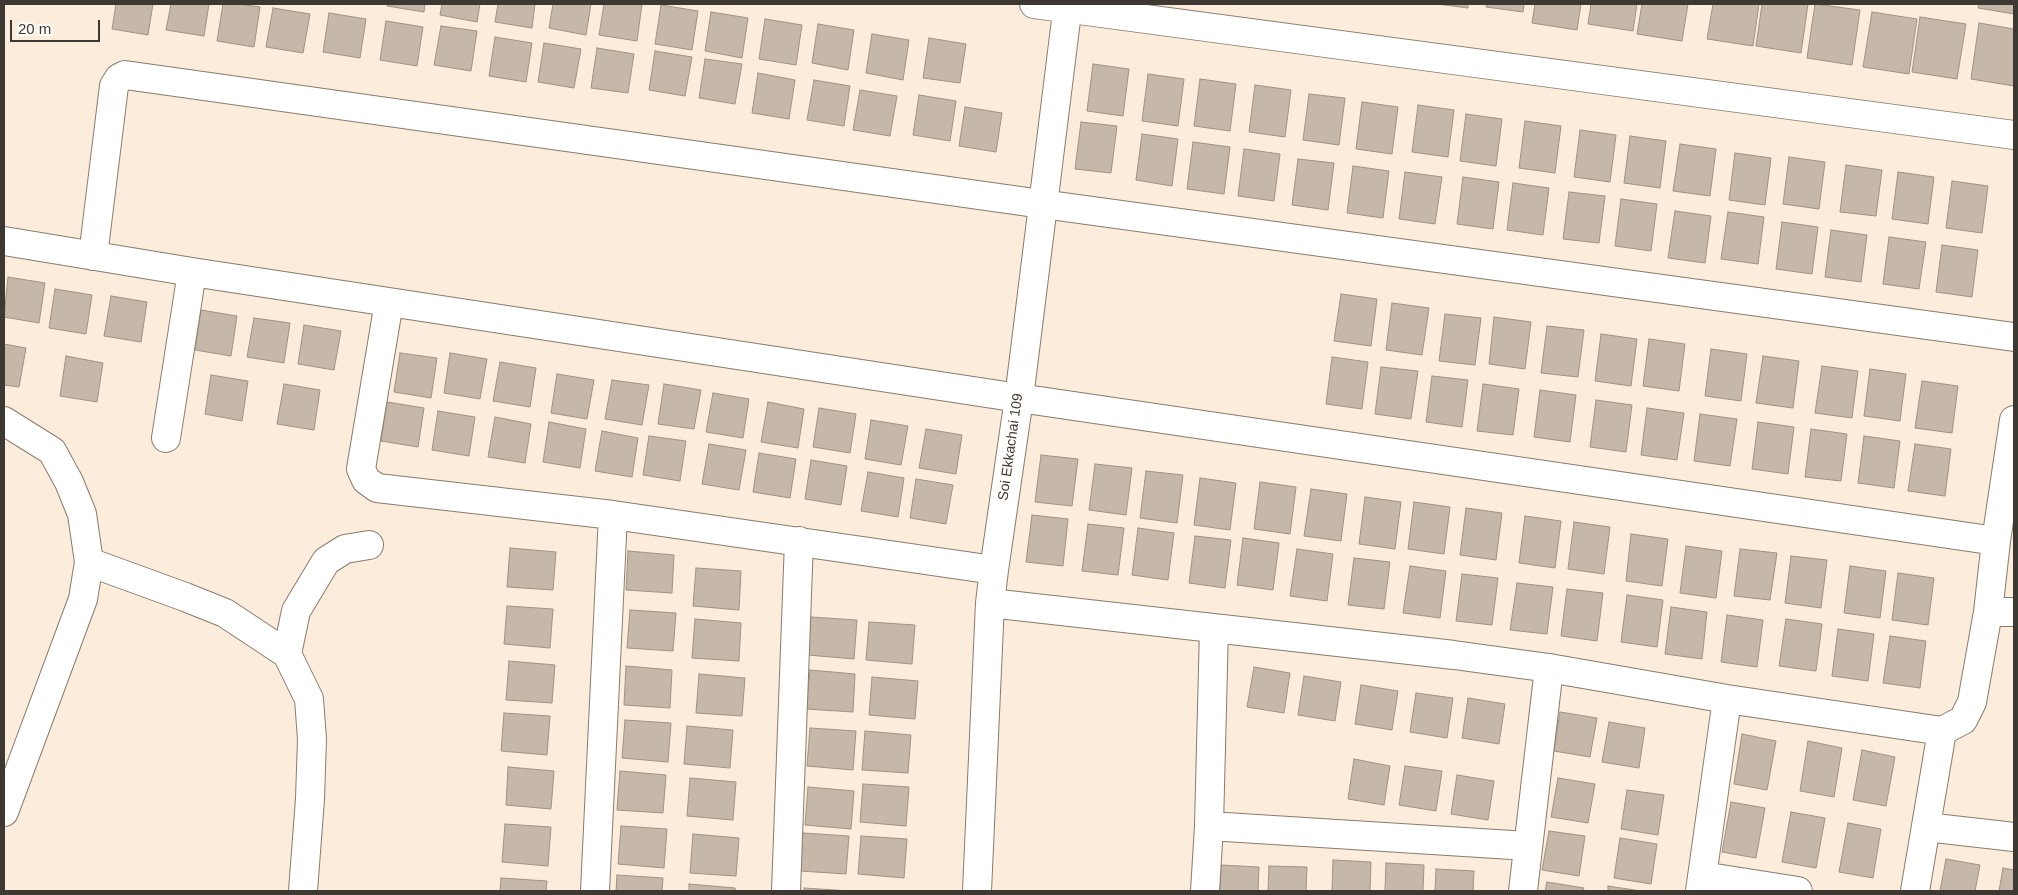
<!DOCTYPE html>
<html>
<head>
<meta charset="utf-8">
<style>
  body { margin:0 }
  #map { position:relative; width:2018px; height:895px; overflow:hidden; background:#fbecdc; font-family:Helvetica,sans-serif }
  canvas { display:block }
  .frame { position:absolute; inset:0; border:5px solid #3d3831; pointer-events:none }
  .scale { position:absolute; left:10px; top:20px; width:90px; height:22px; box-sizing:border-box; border:2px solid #3d3831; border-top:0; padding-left:6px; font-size:15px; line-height:18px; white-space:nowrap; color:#3d3831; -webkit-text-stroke:4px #fefbf8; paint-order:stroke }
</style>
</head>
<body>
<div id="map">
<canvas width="2018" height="895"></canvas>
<div class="frame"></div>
<div class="scale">20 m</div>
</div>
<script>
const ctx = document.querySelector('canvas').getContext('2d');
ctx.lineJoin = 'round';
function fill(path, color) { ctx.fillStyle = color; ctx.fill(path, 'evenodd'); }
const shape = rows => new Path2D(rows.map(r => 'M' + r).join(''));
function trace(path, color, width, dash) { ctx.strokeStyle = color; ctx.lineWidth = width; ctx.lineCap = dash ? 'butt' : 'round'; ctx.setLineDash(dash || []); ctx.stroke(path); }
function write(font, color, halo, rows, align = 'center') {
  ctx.font = font + ' Helvetica,sans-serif'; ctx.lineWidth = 4.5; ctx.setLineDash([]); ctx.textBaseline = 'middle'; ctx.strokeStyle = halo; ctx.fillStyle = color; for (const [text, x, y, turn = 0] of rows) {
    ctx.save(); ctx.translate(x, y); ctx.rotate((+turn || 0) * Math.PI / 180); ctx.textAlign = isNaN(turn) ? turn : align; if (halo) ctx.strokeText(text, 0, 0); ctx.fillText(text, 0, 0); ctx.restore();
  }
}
const building = shape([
  [116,4,153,4,148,35,112,29,116,4],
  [171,4,209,4,204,36,166,30,171,4],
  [223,4,239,4,260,7,254,47,217,41,223,4],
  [387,4,425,4,424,12,387,6,387,4],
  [442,4,480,4,477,22,440,15,442,4],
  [498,4,535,4,532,28,495,22,498,4],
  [553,4,591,4,586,35,549,28,553,4],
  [604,4,642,4,637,41,599,35,604,4],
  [1437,4,1468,4,1468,8,1437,4],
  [1487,4,1524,4,1523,12,1486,7,1487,4],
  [1535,4,1581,4,1577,30,1532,23,1535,4],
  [1591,4,1637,4,1633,31,1588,24,1591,4],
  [1642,4,1688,4,1682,41,1637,34,1642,4],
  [1713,4,1759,4,1753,46,1707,39,1713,4],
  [1762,4,1808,4,1801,53,1756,46,1762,4],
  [1815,4,1860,10,1852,65,1807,58,1815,4],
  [1979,4,2014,4,2014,14,1978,8,1979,4],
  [661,5,698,11,692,50,655,44,661,5],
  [273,8,310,14,303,53,266,47,273,8],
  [711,12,748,18,742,58,705,51,711,12],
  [1872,12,1917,19,1909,74,1863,67,1872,12],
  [329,13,366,19,360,58,323,52,329,13],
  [1920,17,1966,24,1957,79,1912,72,1920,17],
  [765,19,802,25,796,65,759,59,765,19],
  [386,21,423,27,417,66,380,60,386,21],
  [1979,23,2014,29,2014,86,1971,79,1979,23],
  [818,24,854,30,848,70,812,63,818,24],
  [441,26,477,31,471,71,434,65,441,26],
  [872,34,909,40,903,80,866,73,872,34],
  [495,37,532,43,526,82,489,76,495,37],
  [929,38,966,44,960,83,923,78,929,38],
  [544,43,581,49,574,88,538,82,544,43],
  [597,48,634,54,628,93,591,88,597,48],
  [655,51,692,57,685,96,649,90,655,51],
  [705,59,742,64,735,104,699,98,705,59],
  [1093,64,1129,69,1123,116,1087,111,1093,64],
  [758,73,795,80,789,119,752,113,758,73],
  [1148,74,1184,79,1178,126,1142,121,1148,74],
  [1200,79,1236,84,1230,131,1194,126,1200,79],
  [814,80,850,86,844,126,807,120,814,80],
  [1255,85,1291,90,1285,137,1249,132,1255,85],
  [860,90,897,96,890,136,853,130,860,90],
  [1309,94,1345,98,1339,145,1303,140,1309,94],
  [919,95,956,101,950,141,913,135,919,95],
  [1362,102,1398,107,1392,154,1356,149,1362,102],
  [1418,105,1454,110,1448,157,1412,152,1418,105],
  [965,107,1002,113,996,152,959,146,965,107],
  [1466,114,1502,119,1496,166,1460,161,1466,114],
  [1525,121,1561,126,1555,173,1519,168,1525,121],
  [1081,122,1117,126,1111,173,1075,169,1081,122],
  [1580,130,1616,135,1610,182,1574,177,1580,130],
  [1142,134,1178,139,1172,186,1136,180,1142,134],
  [1630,136,1666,141,1660,188,1624,183,1630,136],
  [1193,142,1230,147,1224,194,1187,189,1193,142],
  [1680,144,1716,149,1710,196,1673,191,1680,144],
  [1244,149,1280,154,1274,201,1238,196,1244,149],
  [1735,153,1771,158,1765,205,1729,200,1735,153],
  [1789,157,1825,162,1819,209,1783,204,1789,157],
  [1298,159,1334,163,1328,210,1292,205,1298,159],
  [1846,165,1882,170,1876,216,1840,212,1846,165],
  [1353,166,1389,171,1383,218,1347,213,1353,166],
  [1405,172,1442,177,1435,224,1399,219,1405,172],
  [1898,172,1934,177,1928,224,1892,219,1898,172],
  [1463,177,1499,182,1493,229,1457,224,1463,177],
  [1952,181,1988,186,1982,233,1946,228,1952,181],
  [1513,183,1549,188,1543,235,1507,230,1513,183],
  [1569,192,1605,196,1599,243,1563,239,1569,192],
  [1621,199,1657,204,1651,251,1615,246,1621,199],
  [1675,211,1711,216,1705,263,1668,258,1675,211],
  [1728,212,1764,217,1758,264,1721,259,1728,212],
  [1782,222,1818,227,1812,274,1776,269,1782,222],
  [1831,230,1867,235,1861,282,1825,277,1831,230],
  [1889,237,1926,242,1919,289,1883,284,1889,237],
  [1942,245,1978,250,1972,297,1936,292,1942,245],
  [8,277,45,283,39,323,4,317,8,277],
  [55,289,92,295,86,334,49,328,55,289],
  [1341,294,1377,299,1371,346,1334,341,1341,294],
  [111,296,147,302,141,342,104,336,111,296],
  [1392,303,1429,308,1422,355,1386,350,1392,303],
  [201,310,237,316,231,356,195,350,201,310],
  [1445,314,1481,318,1475,365,1439,361,1445,314],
  [1494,317,1531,322,1525,369,1489,364,1494,317],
  [254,318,290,323,284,363,247,357,254,318],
  [304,325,341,331,334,370,298,364,304,325],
  [1547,326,1584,330,1578,377,1541,373,1547,326],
  [1601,334,1637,339,1631,386,1595,381,1601,334],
  [1649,339,1685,344,1679,391,1643,386,1649,339],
  [4,344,26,348,19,387,4,385,4,344],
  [1711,349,1747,354,1741,401,1705,396,1711,349],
  [400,353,437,358,431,398,394,392,400,353],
  [450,353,487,359,480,399,444,393,450,353],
  [66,356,103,363,97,402,60,396,66,356],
  [1763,356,1799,361,1793,408,1756,403,1763,356],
  [1332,357,1368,362,1362,409,1326,404,1332,357],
  [500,362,536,368,530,407,493,401,500,362],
  [1822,366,1858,371,1852,418,1815,413,1822,366],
  [1381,367,1418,371,1411,419,1375,414,1381,367],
  [1870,369,1906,374,1900,421,1864,416,1870,369],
  [557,374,594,380,587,419,551,413,557,374],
  [211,375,248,381,242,421,205,414,211,375],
  [1432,376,1468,380,1462,427,1426,422,1432,376],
  [612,380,649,385,642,425,605,419,612,380],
  [1922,381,1958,386,1952,433,1915,428,1922,381],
  [284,384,320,390,314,430,277,424,284,384],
  [664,384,701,390,694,429,658,424,664,384],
  [1483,384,1519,389,1513,435,1477,431,1483,384],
  [1540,390,1576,395,1570,442,1534,437,1540,390],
  [713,393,749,399,743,438,706,432,713,393],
  [1596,400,1632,405,1626,452,1590,447,1596,400],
  [387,402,424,408,418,447,381,441,387,402],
  [768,402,804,409,798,448,761,442,768,402],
  [819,408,856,414,850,453,813,447,819,408],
  [1647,408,1684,413,1677,460,1641,455,1647,408],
  [438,411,475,417,469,456,432,450,438,411],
  [1700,414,1737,419,1730,466,1694,461,1700,414],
  [495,417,531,424,525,463,488,457,495,417],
  [871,420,908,426,901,465,865,459,871,420],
  [549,422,586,429,580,468,543,462,549,422],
  [1758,422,1794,427,1788,474,1752,469,1758,422],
  [926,429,962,435,956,474,919,468,926,429],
  [1811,429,1847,434,1841,481,1805,477,1811,429],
  [602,431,638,438,632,477,595,471,602,431],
  [649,436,686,441,680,481,643,475,649,436],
  [1864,436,1900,441,1894,488,1858,483,1864,436],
  [709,444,746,450,739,490,702,484,709,444],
  [1915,444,1951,449,1945,496,1908,491,1915,444],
  [759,453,796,459,790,498,753,492,759,453],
  [1041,455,1078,459,1072,506,1035,502,1041,455],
  [811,460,847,466,841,505,805,499,811,460],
  [1095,464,1132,468,1126,515,1089,510,1095,464],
  [1146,471,1183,475,1177,523,1140,518,1146,471],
  [868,472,904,478,898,517,861,511,868,472],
  [1200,478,1236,483,1230,530,1194,525,1200,478],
  [916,479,953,485,946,524,910,518,916,479],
  [1260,482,1296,487,1290,534,1254,529,1260,482],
  [1311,489,1347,494,1341,541,1304,536,1311,489],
  [1365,497,1401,502,1395,549,1359,544,1365,497],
  [1414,502,1450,507,1444,554,1408,549,1414,502],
  [1466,508,1502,513,1496,560,1460,555,1466,508],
  [1032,515,1068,519,1063,566,1026,562,1032,515],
  [1525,516,1561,521,1555,568,1519,563,1525,516],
  [1574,522,1610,527,1604,574,1568,569,1574,522],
  [1088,524,1124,528,1118,575,1082,571,1088,524],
  [1138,528,1174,533,1168,580,1132,575,1138,528],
  [1631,534,1668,539,1662,586,1626,581,1631,534],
  [1195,536,1231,540,1225,588,1189,583,1195,536],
  [1243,538,1279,543,1273,590,1237,585,1243,538],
  [1686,546,1722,551,1716,598,1680,593,1686,546],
  [510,548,556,552,553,590,507,587,510,548],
  [1297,549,1333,554,1327,601,1290,596,1297,549],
  [1740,549,1777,553,1770,600,1734,596,1740,549],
  [628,551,674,555,672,593,626,590,628,551],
  [1791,556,1827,560,1821,608,1785,603,1791,556],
  [1354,558,1390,562,1384,609,1348,605,1354,558],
  [1410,566,1446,571,1440,618,1403,613,1410,566],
  [1850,566,1886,571,1880,618,1844,613,1850,566],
  [696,568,741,571,739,610,693,606,696,568],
  [1898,573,1934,578,1928,625,1892,620,1898,573],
  [1462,574,1498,578,1492,625,1456,621,1462,574],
  [1517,583,1553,587,1547,634,1510,630,1517,583],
  [1567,589,1603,593,1597,641,1561,636,1567,589],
  [1627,595,1663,600,1657,647,1621,642,1627,595],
  [507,606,553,609,550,648,504,644,507,606],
  [1671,607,1707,612,1702,659,1665,654,1671,607],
  [630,610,676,613,673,651,627,648,630,610],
  [1727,615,1763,620,1757,667,1721,662,1727,615],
  [811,617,857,620,854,659,808,655,811,617],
  [695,619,741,623,739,661,692,658,695,619],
  [1786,619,1822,624,1816,671,1779,666,1786,619],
  [869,622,915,625,912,664,866,660,869,622],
  [1838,629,1874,634,1868,681,1832,676,1838,629],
  [1890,636,1926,641,1920,688,1883,683,1890,636],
  [509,661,555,665,552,703,506,700,509,661],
  [626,666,672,670,670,708,624,705,626,666],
  [1254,667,1290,673,1284,713,1247,707,1254,667],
  [810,670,855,674,853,712,806,709,810,670],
  [699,674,745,678,742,716,696,713,699,674],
  [1304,676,1341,682,1335,721,1298,715,1304,676],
  [872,677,918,681,915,719,869,715,872,677],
  [1361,685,1398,691,1392,730,1355,724,1361,685],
  [1416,693,1453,698,1447,738,1410,732,1416,693],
  [1468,698,1505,704,1499,744,1462,738,1468,698],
  [1560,712,1597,718,1590,757,1554,751,1560,712],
  [504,713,550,716,547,755,501,751,504,713],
  [625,720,671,723,668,762,622,758,625,720],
  [1609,722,1645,728,1639,768,1602,762,1609,722],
  [687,726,733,730,730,768,684,764,687,726],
  [810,728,856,731,853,770,807,766,810,728],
  [865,731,911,735,908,773,862,770,865,731],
  [1742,734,1776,741,1767,790,1734,784,1742,734],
  [1808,741,1842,748,1834,797,1800,791,1808,741],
  [1862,750,1895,757,1886,806,1853,800,1862,750],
  [1354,759,1390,766,1384,805,1348,799,1354,759],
  [1405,766,1442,771,1436,811,1399,805,1405,766],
  [508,767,554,771,551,809,506,805,508,767],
  [620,771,666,775,663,813,617,810,620,771],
  [1457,775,1494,781,1488,820,1451,814,1457,775],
  [690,778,736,782,733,820,687,816,690,778],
  [1558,778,1595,784,1588,823,1551,817,1558,778],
  [863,784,909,787,906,826,860,822,863,784],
  [808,787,854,791,851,829,805,825,808,787],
  [1627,790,1664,795,1658,835,1621,829,1627,790],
  [1731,802,1765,808,1756,858,1722,852,1731,802],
  [1791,812,1825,818,1816,868,1782,862,1791,812],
  [1848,823,1881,829,1873,878,1839,872,1848,823],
  [505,824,551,827,548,866,502,862,505,824],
  [621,826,667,829,664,868,618,864,621,826],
  [1549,831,1585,836,1579,876,1542,870,1549,831],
  [803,833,849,836,846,874,800,871,803,833],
  [693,834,739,838,736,876,690,873,693,834],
  [861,836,907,839,904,878,858,874,861,836],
  [1620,838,1657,844,1651,884,1614,878,1620,838],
  [1946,859,1980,865,1975,891,1940,891,1946,859],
  [1333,860,1371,862,1370,891,1332,891,1333,860],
  [1386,863,1424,865,1423,891,1385,891,1386,863],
  [1221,865,1259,867,1258,891,1220,891,1221,865],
  [1269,866,1307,867,1306,891,1268,891,1269,866],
  [2003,868,2014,870,2014,891,1999,891,2003,868],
  [1436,869,1474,871,1473,891,1435,891,1436,869],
  [617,875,663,878,662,891,616,891,617,875],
  [501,878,547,881,546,891,500,891,501,878],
  [1547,882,1584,888,1583,891,1545,891,1547,882],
  [689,884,735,888,735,891,689,891,689,884],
  [1608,886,1641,891,1608,891,1608,886],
  [804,888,850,891,804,891,804,888]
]);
const minor = shape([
  [1034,4,2014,135],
  [4,241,192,272,1019,398,1996,541],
  [93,256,114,86,119,78,125,75,1042,204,2014,337],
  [389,302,361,469,366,480,377,488,613,515,994,570],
  [4,421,52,451,69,482,82,514,89,562,83,599,4,812],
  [166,438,192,272],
  [89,562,185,597,225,613,287,654,309,699,312,739,310,799,303,891],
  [990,603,1454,655,1549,668,1727,699,1942,731,1963,720,1972,702,1988,612,1996,541,2014,420],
  [1988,612,2014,612],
  [287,654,296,611,326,561,345,549,369,545],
  [1209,826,1528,846],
  [1926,827,2014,837],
  [1702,876,1798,891],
  [595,891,613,515],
  [786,891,799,541],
  [977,891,990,603,994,570,1019,398,1068,4],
  [1205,891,1209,826,1214,628],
  [1523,891,1549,668],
  [1700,891,1727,699],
  [1915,891,1942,731]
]);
const streetNames = [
  ["Soi Ekkachai 109",1011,447,-82]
];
fill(building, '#c6b8a9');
trace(building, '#a09283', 1);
trace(minor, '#897c6d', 30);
trace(minor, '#fff', 28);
write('14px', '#3d3831', '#fefbf8', streetNames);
</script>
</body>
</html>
